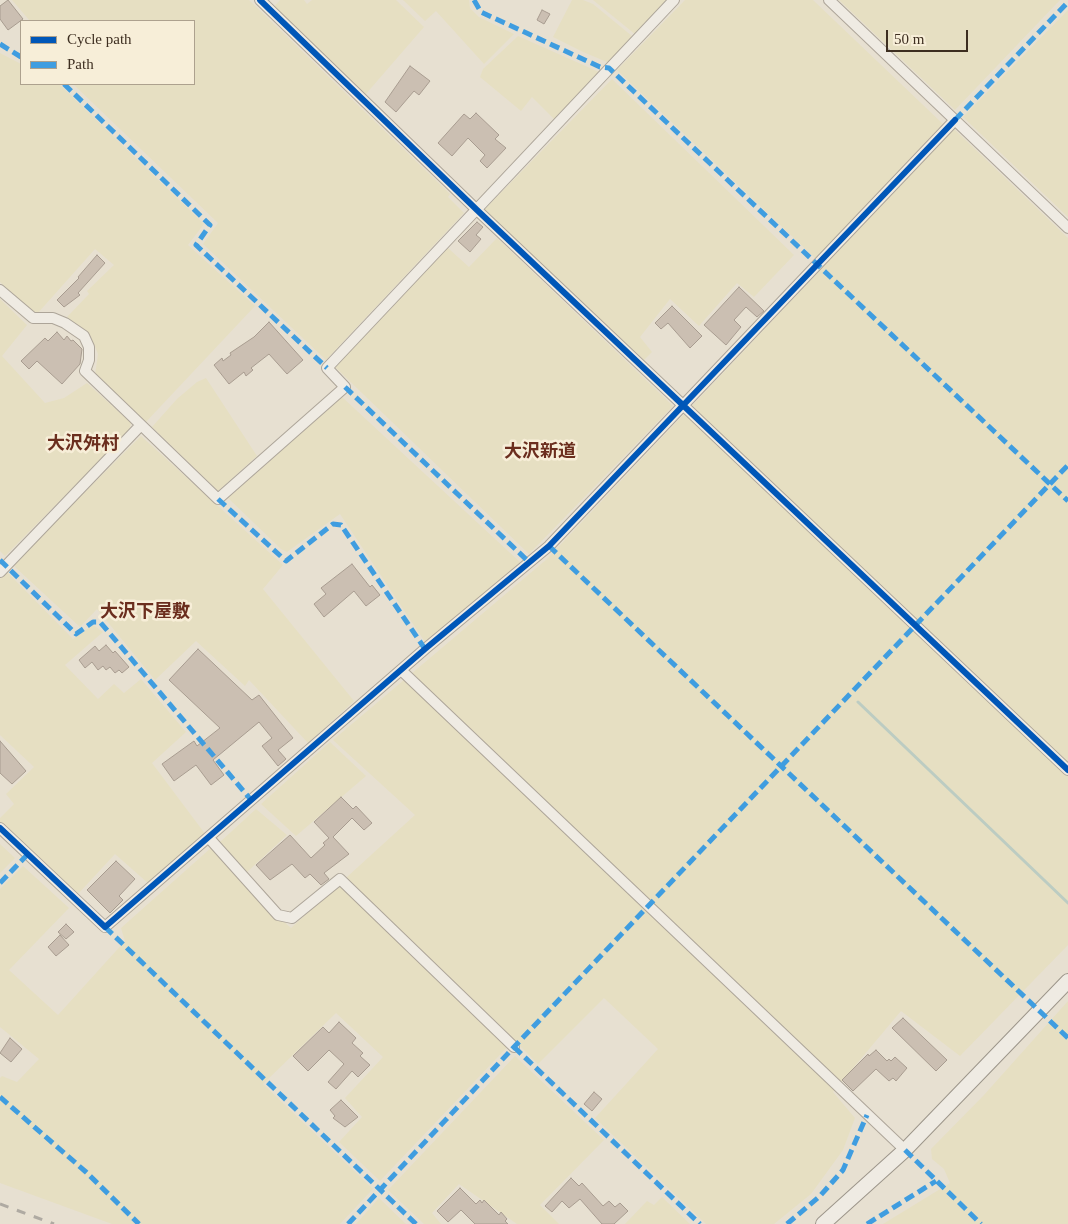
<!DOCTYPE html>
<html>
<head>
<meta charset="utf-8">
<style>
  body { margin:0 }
  #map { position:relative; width:1068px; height:1224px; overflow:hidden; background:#e7e0d1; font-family:"Times New Roman",serif }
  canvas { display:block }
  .legend { position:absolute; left:20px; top:20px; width:175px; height:65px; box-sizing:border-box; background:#f7eed8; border:1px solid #ada18e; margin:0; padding:6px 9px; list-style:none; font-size:15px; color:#3d2e20 }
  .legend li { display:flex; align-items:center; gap:10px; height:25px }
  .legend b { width:25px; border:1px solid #ada18e }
  .scale { position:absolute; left:886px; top:30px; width:82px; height:22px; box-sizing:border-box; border:2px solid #3d2e20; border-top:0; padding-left:6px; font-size:15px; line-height:18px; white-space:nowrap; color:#3d2e20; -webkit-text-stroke:4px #f7eed8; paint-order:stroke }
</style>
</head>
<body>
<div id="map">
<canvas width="1068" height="1224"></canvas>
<ul class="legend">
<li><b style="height:6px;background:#0057b8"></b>Cycle path</li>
<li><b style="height:6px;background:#3f9de0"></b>Path</li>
</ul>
<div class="scale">50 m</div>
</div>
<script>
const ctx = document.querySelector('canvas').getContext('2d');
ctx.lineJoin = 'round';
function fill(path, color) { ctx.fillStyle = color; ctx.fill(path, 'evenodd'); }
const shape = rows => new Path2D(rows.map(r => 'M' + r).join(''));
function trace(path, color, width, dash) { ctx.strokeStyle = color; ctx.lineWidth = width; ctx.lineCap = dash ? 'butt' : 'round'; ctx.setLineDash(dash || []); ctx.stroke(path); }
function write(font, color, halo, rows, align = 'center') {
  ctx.font = font + ' "Times New Roman","Noto Sans JP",serif'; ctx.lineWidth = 5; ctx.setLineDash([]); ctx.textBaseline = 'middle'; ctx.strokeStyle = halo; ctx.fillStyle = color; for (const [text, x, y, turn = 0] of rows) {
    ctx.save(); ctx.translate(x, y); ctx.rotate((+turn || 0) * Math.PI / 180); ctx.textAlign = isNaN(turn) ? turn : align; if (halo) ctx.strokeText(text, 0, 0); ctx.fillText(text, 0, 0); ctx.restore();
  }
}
const farmland = shape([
  [12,0,249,0,450,194,448,197,464,213,326,360,203,244,218,223,73,84,194,84,194,21,30,21],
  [280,0,304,0,307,4,312,0,396,0,424,27,365,95,273,8],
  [403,0,469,0,470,8,479,17,514,34,484,64,436,11,425,21],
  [572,0,583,0,593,4,632,36,611,61,607,62,583,52,553,37],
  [593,0,669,0,636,35],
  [685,0,813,0,943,124,816,259,617,70],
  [839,0,1060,0,955,110],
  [1068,10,1068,217,963,117],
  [518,36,599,72,555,120,532,97,521,111,480,77,483,69],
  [0,53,21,64,21,84,59,84,204,224,188,245,255,306,145,423,95,375,98,354,90,335,67,317,89,294,87,291,114,265,95,249,37,314,32,312,0,282],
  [612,79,794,255,754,297,737,283,699,326,670,299,640,337,652,352,644,360,484,210],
  [954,129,1068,238,1068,945,960,1056,901,1011,833,1092,855,1118,843,1150,811,1194,774,1224,706,1224,595,1118,658,1049,604,998,538,1064,514,1040,380,1181,339,1142,362,1117,345,1098,383,1057,336,1013,263,1084,373,1189,340,1224,112,1224,0,1183,0,1078,2,1076,17,1082,39,1059,0,1027,0,889,23,866,69,908,9,970,58,1015,125,941,121,928,212,847,252,894,291,928,415,815,333,740,547,559],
  [497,238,673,406,529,554,335,367,448,248,469,267],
  [0,299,27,325,2,356,45,403,64,398,87,383,131,423,129,431,5,556,0,551],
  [206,378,257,456,218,491,152,427,177,399,197,382],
  [342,397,522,564,425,642,340,514,287,552,281,549,228,498],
  [141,436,283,565,263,589,354,701,308,743,249,680,245,686,196,641,155,680,97,609,80,627,15,567,15,562],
  [7,572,73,639,93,625,103,632,65,665,98,699,114,684,124,693,141,679,186,732,152,763,206,835,149,884,115,854,78,894,0,822,0,818,14,804,6,794,34,767,0,735,0,579],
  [330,742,366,776,296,836,261,804],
  [256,809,287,835,247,872,220,842],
  [0,844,15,858,0,873],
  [1068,1001,1068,1224,883,1224,950,1183,944,1169,932,1159,931,1149,984,1095],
  [515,1056,604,1140,540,1205,559,1224,517,1224,459,1184,432,1213,441,1224,424,1224,388,1190],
  [662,1197,690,1224,625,1224,647,1201,654,1205],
  [379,1198,406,1224,356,1224]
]);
const stream = shape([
  [858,702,1068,903]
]);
const building = shape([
  [8,0,23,19,8,30,0,19,0,6,8,0],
  [542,10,550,14,544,24,537,20,542,10],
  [410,66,430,81,419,95,414,91,396,112,385,102,410,66],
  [476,113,499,135,495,139,506,148,487,168,480,161,485,155,468,138,452,156,438,143,464,114,470,119,476,113],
  [477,222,483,227,476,235,481,239,470,252,458,241,477,222],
  [97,255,105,263,78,293,80,295,64,307,57,300,79,278,78,277,97,255],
  [739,287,764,311,757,317,746,307,734,320,741,327,726,345,704,325,739,287],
  [672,306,702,336,690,348,668,323,661,329,655,323,672,306],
  [269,322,303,360,287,374,269,354,251,368,253,370,246,376,244,372,229,384,214,365,222,358,223,361,231,355,230,353,254,337,269,322],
  [57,332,64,340,67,336,71,341,73,340,82,349,80,364,62,384,37,361,29,369,21,361,45,338,48,341,57,332],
  [352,564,370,587,372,585,380,595,366,606,354,591,324,617,314,604,326,594,321,588,352,564],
  [106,645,113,653,115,651,129,667,122,673,119,670,115,673,110,667,106,670,103,666,98,670,92,662,85,668,79,660,95,646,99,651,106,645],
  [198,649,252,700,259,695,293,738,278,750,286,759,278,766,262,746,272,738,259,722,213,760,224,775,211,785,196,765,174,781,162,764,194,741,197,746,220,728,169,680,198,649],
  [0,741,26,771,12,784,0,773,0,741],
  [341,797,353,809,356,806,372,823,364,830,352,818,333,837,349,854,324,873,329,879,321,885,310,874,305,878,292,864,270,880,256,865,290,835,311,858,325,845,323,843,329,838,314,822,341,797],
  [116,861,135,879,119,896,123,900,110,913,87,890,116,861],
  [66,924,74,932,66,939,58,932,66,924],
  [60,935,69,945,56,956,48,947,60,935],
  [903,1018,947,1060,936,1071,892,1028,903,1018],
  [339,1022,356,1038,352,1043,363,1053,360,1056,370,1065,358,1077,352,1071,336,1089,328,1082,344,1064,329,1050,308,1071,293,1056,323,1027,329,1033,339,1022],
  [10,1038,22,1049,11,1062,0,1053,10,1038],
  [876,1050,887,1061,889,1059,891,1061,895,1057,907,1068,896,1081,893,1078,889,1081,876,1069,853,1091,842,1080,868,1054,869,1056,876,1050],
  [594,1092,602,1099,592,1111,584,1104,594,1092],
  [341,1100,358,1117,345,1127,333,1118,335,1116,330,1110,341,1100],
  [571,1178,579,1186,582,1183,603,1206,609,1201,615,1207,620,1203,628,1211,614,1224,602,1224,580,1199,569,1208,562,1201,552,1212,545,1206,571,1178],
  [460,1188,476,1204,480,1200,482,1203,484,1200,499,1215,501,1212,507,1219,505,1221,508,1224,475,1224,461,1210,448,1222,437,1211,460,1188]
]);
const street = shape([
  [260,0,477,210,1068,770],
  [829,0,1068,228],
  [0,290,33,318,53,318,65,323,84,336,89,347,89,360,85,371,218,499,345,387,327,368,674,0],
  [0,572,141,425],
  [402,671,905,1150],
  [0,828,105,927,425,649,549,546,955,120],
  [209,838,278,915,292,918,340,879,514,1047]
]);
const secondary = shape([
  [823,1224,905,1150,1068,981]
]);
const rail = shape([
  [0,1204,54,1224]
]);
const quiet = shape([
  [474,0,481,12,600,67,609,68,1068,501],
  [0,44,21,57],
  [64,84,210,225,196,245,327,368],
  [955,120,1068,2],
  [345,387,530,563],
  [218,499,286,561,333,524,341,525,425,649],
  [549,546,1068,1038],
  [0,560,76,634,93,622,100,622,252,801],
  [0,883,27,855],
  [105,927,416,1224],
  [514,1047,700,1224],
  [0,1097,86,1172,139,1224],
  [905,1150,981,1224],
  [348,1224,514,1047,1068,465],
  [787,1224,820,1196,843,1170,867,1115],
  [867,1224,936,1181]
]);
const cycleway = shape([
  [260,0,477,210,1068,770],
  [0,828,105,927,425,649,549,546,955,120]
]);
const quarterNames = [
  ["大沢舛村",83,444],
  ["大沢新道",540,452],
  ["大沢下屋敷",145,612]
];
fill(farmland, '#e6dfc2');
trace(stream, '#bcccc2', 3);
fill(building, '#cbbfb2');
trace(building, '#a89c90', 1);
trace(street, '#ada599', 12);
trace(secondary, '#9c958a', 16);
trace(street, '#efebe3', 10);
trace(secondary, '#efebe3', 14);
trace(rail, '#afaaa2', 3, [9, 9]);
trace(quiet, '#3f9de0', 5, [10, 5]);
trace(cycleway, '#0057b8', 6);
write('bold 18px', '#6b2e1e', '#f7eed8', quarterNames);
</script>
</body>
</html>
